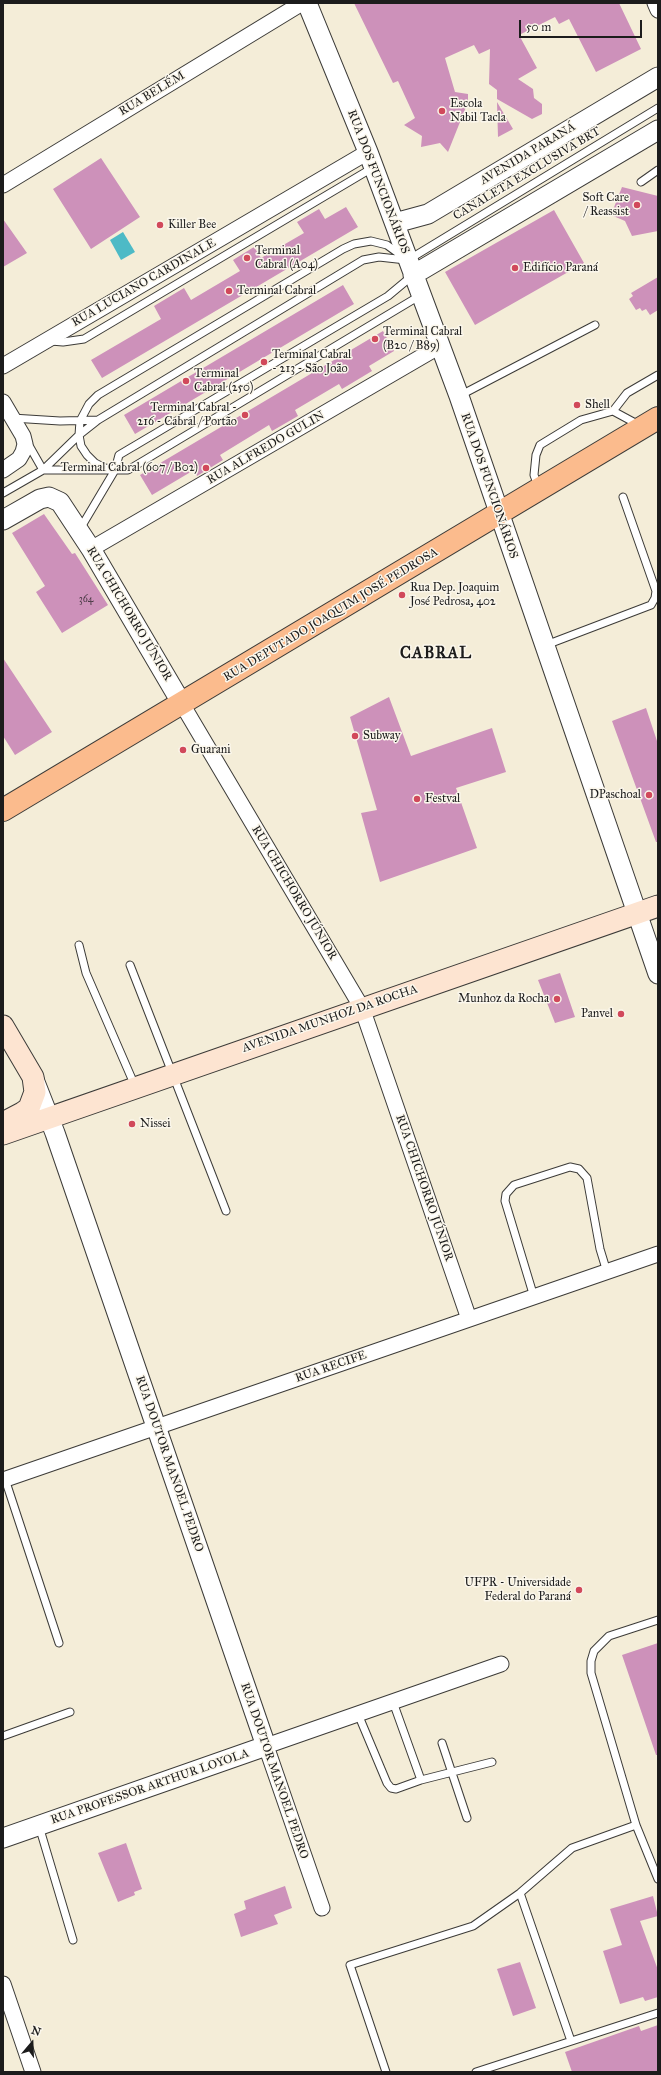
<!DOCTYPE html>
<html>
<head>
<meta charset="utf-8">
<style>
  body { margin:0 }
  #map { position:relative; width:661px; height:2075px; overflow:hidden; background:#f4edd8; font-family:"IM FELL Great Primer",serif }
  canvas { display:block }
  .frame { position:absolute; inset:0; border:4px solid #1c1c1c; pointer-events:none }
  .north { position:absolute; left:12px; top:2023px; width:40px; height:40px; -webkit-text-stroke:3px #fbf7ec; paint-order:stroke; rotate:19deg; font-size:11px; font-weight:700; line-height:16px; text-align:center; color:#1c1c1c }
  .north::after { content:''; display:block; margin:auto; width:14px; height:18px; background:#1c1c1c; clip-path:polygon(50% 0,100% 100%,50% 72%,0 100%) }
  .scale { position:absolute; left:519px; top:20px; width:123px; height:18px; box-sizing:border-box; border:2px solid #1c1c1c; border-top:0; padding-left:5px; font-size:12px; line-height:14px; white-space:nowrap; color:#1c1c1c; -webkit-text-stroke:3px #fbf7ec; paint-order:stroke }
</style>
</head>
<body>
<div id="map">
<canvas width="661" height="2075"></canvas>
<div class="frame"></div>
<div class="north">N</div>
<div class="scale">50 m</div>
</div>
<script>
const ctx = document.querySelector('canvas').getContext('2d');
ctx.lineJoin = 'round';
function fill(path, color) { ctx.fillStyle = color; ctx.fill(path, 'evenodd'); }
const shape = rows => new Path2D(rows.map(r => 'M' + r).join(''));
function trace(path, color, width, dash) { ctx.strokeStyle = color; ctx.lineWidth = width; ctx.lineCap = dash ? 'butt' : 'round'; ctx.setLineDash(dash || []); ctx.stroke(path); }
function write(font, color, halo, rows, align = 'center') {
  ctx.font = font + ' "IM FELL Great Primer",serif'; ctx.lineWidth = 3; ctx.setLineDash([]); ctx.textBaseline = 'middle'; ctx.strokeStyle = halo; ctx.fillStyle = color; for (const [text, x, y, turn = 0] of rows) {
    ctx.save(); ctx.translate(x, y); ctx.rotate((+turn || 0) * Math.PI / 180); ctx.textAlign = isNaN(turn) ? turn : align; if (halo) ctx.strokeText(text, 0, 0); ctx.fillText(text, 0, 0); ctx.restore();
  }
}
const water = shape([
  [123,232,135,252,121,260,110,240]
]);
const building = shape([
  [354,3,619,3,641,49,596,72,569,19,559,24,555,17,519,35,537,68,518,79,533,89,534,98,542,104,542,114,532,119,497,99,497,90,489,84,490,49,479,54,474,45,445,58,455,92,468,94,468,102,448,152,440,143,421,147,422,136,404,125,415,118,398,81,393,83],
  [497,102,513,129,498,137],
  [101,158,140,217,91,249,53,189],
  [622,187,658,196,658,231,632,236,625,221,611,215],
  [346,207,358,227,102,378,91,360,161,319,154,306,184,288,191,300,240,271,233,260,254,247,261,258,304,233,297,222,319,209,325,219],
  [554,210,584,263,475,325,445,272],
  [3,219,27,253,3,267],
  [658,277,658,310,650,315,646,309,642,311,640,308,636,310,629,299,633,296,631,293],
  [343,285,354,304,135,434,124,415],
  [383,331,394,351,369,366,372,371,342,389,339,384,295,410,298,416,272,431,269,425,220,455,223,460,197,476,194,470,152,495,140,475],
  [44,514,72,554,75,553,108,605,62,633,36,592,45,586,12,533],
  [3,658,52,732,15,755,3,736],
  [389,697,411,756,492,728,506,772,456,788,477,848,380,882,361,813,377,810,350,717],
  [646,708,658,744,658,842,656,842,612,721],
  [560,973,575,1017,555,1023,538,980],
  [658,1643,658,1755,656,1755,622,1655],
  [126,1843,142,1889,134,1892,135,1895,118,1902,98,1853],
  [285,1886,292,1908,274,1915,278,1924,241,1937,234,1914,246,1909,244,1901],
  [653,1896,658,1916,640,1921,658,1970,658,1997,645,2001,643,1997,620,2004,603,1951,622,1945,610,1909],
  [520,1962,536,2008,513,2016,497,1969],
  [658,2025,658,2072,572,2072,565,2052,639,2026,641,2031]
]);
const service = shape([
  [641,182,658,170],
  [408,260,658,108],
  [51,341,63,342,84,339,374,167],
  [459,396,595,325],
  [613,411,627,393,658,375],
  [12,418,60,421,98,420],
  [27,442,43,470],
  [43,470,128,470,421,295],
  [115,470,105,468,95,463,87,455,81,446,79,435,80,421,89,404,98,395,343,249,354,244,371,241,387,245,402,256],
  [538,486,534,475,536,455,540,445,581,420,613,411,639,425],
  [3,493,43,470,79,435,98,420,363,260,379,257,406,260],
  [80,529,115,470,119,455,388,296,412,276],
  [546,645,651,605,655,598,656,591,623,497],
  [79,945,86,973,135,1086],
  [130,965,226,1211],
  [534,1297,505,1201,506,1194,514,1185,570,1167,579,1169,587,1178,600,1249,607,1272],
  [5,1479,59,1643],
  [658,1620,609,1636,594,1651,591,1661,591,1673,636,1825,658,1879],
  [358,1714,387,1783,391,1788,396,1789,421,1780,393,1702],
  [3,1736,70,1712],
  [442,1743,467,1818],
  [421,1780,492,1762],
  [39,1826,73,1940],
  [520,1893,571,2041],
  [386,2072,350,1965,473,1926,520,1893,572,1848,636,1825],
  [476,2072,658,2013]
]);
const minor = shape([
  [655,3,658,10],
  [3,185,302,3],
  [3,366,368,152],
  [3,402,23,436,25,444,23,452,19,459,3,470],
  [91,549,440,346],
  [182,704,362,1008,469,1319],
  [3,1480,658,1254],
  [322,1908,266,1746,501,1664],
  [3,1984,33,2072]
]);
const tertiary = shape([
  [307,3,368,152,459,396,658,974],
  [395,223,428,214,658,77],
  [413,275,658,130],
  [3,520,40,499,49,497,60,502,91,549,182,704],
  [3,1838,266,1746,55,1133,33,1077]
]);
const secondary = shape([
  [3,1026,33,1077,35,1092,29,1108,22,1113,3,1123],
  [3,1134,658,906]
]);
const primary = shape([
  [3,810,658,418]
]);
const markers = [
  [442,111,4,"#d1495b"],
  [637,205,4,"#d1495b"],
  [160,225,4,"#d1495b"],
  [247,258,4,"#d1495b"],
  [515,268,4,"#d1495b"],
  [229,291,4,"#d1495b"],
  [375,339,4,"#d1495b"],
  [264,362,4,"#d1495b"],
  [186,381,4,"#d1495b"],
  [577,405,4,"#d1495b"],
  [245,415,4,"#d1495b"],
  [206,468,4,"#d1495b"],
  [402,595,4,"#d1495b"],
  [355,736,4,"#d1495b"],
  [183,750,4,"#d1495b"],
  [649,795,4,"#d1495b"],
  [417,799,4,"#d1495b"],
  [557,999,4,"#d1495b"],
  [621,1014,4,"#d1495b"],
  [132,1124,4,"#d1495b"],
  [579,1590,4,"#d1495b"]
];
const numberNames = [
  ["364",86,600]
];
const streetNames = [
  ["RUA BELÉM",152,94,-31],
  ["AVENIDA PARANÁ",528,154,-31],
  ["CANALETA EXCLUSIVA BRT",527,174,-31],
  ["RUA DOS FUNCIONÁRIOS",378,182,69],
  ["RUA LUCIANO CARDINALE",144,283,-30],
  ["RUA ALFREDO GULIN",266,448,-30],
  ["RUA DOS FUNCIONÁRIOS",489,486,71],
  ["RUA CHICHORRO JÚNIOR",129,614,59],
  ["RUA DEPUTADO JOAQUIM JOSÉ PEDROSA",331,615,-31],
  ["RUA CHICHORRO JÚNIOR",294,893,59],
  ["AVENIDA MUNHOZ DA ROCHA",330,1019,-19],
  ["RUA CHICHORRO JÚNIOR",424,1188,71],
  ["RUA RECIFE",331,1367,-19],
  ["RUA DOUTOR MANOEL PEDRO",169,1464,71],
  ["RUA DOUTOR MANOEL PEDRO",274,1771,71],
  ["RUA PROFESSOR ARTHUR LOYOLA",150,1787,-19]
];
const poiNames = [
  ["Escola",450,104],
  ["Nabil Tacla",450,118],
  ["Soft Care",629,198,"right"],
  ["/ Reassist",629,212,"right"],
  ["Killer Bee",168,225],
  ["Terminal",255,251],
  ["Cabral (A04)",255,265],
  ["Edifício Paraná",523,268],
  ["Terminal Cabral",237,291],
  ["Terminal Cabral",383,332],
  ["(B20 / B89)",383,346],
  ["Terminal Cabral",272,355],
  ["- 213 - São João",272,369],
  ["Terminal",194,374],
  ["Cabral (250)",194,388],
  ["Shell",585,405],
  ["Terminal Cabral -",237,408,"right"],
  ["216 - Cabral / Portão",237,422,"right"],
  ["Terminal Cabral (607 / B02)",198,468,"right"],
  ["Rua Dep. Joaquim",410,588],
  ["José Pedrosa, 402",410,602],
  ["Subway",363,736],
  ["Guarani",191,750],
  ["DPaschoal",641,795,"right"],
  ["Festval",425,799],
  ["Munhoz da Rocha",549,999,"right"],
  ["Panvel",613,1014,"right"],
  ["Nissei",140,1124],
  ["UFPR - Universidade",571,1583,"right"],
  ["Federal do Paraná",571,1597,"right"]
];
const districtNames = [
  ["CABRAL",436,654]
];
fill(water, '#4dbac6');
fill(building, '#cd91ba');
trace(service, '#3c3b38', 9);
trace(minor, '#3c3b38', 17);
trace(tertiary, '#3c3b38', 21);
trace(secondary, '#3c3b38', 23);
trace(primary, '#3c3b38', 24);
trace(service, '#fff', 7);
trace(minor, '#fff', 15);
trace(tertiary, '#fff', 19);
trace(secondary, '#fde4d1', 21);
trace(primary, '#fbbb8d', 22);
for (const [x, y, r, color] of markers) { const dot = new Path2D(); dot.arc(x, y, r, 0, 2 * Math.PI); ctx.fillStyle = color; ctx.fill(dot); trace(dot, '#fbf7ec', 1.5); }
write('10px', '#483944', null, numberNames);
write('12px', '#1c1c1c', '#fbf7ec', streetNames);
write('12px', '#1c1c1c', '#fbf7ec', poiNames, 'left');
ctx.letterSpacing = '1px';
write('bold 16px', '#1c1c1c', '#fbf7ec', districtNames);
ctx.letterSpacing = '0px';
</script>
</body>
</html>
